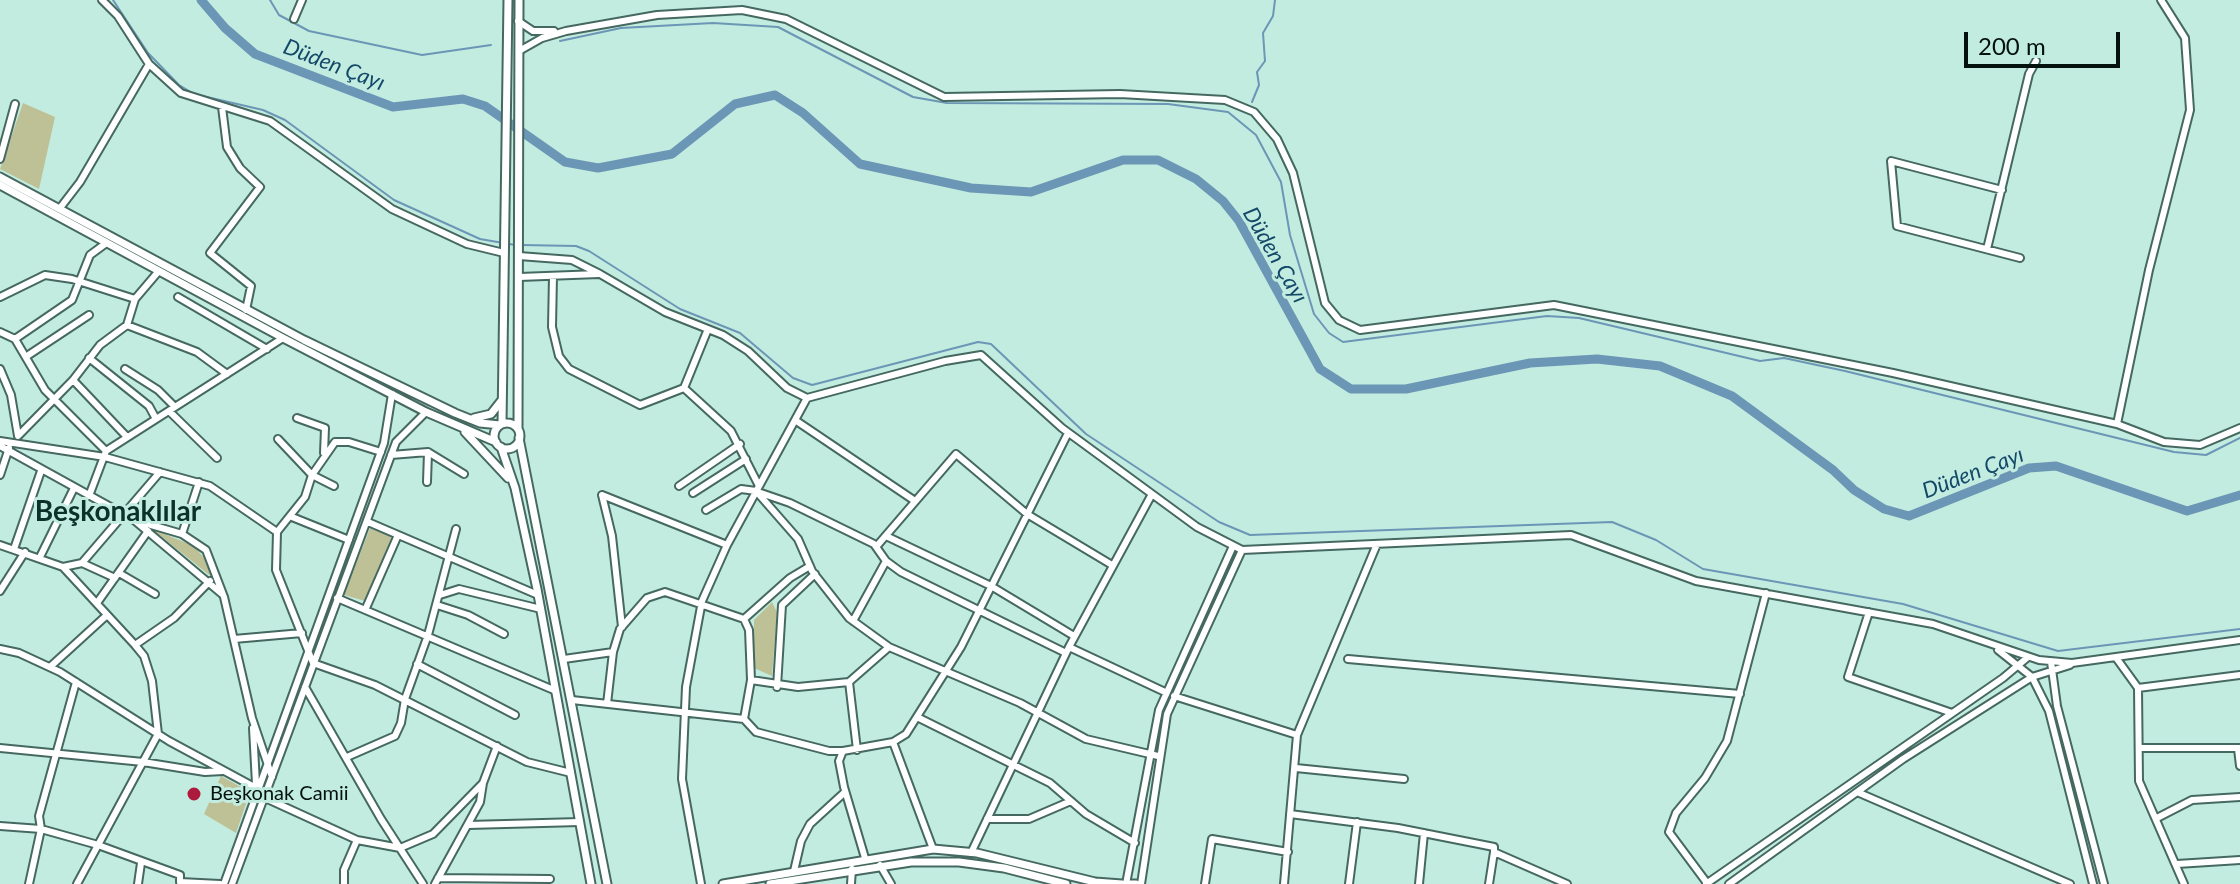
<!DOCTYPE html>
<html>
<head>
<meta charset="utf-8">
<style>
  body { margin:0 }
  #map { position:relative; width:2240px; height:884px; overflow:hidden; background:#c3ece0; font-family:Lato,sans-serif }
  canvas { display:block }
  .scale { position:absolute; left:1964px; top:32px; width:156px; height:36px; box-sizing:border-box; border:4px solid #04120e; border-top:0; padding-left:10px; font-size:24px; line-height:28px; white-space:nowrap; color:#04120e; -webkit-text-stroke:6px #c3ece0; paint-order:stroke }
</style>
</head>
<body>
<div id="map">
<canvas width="2240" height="884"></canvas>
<div class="scale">200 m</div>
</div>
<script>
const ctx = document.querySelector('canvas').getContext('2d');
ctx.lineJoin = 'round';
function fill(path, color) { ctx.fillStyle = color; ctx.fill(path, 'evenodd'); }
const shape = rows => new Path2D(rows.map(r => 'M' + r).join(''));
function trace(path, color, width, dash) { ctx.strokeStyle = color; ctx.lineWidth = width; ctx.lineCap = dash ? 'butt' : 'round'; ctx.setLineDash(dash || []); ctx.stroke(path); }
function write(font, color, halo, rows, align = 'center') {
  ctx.font = font + ' Lato,sans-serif'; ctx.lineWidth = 6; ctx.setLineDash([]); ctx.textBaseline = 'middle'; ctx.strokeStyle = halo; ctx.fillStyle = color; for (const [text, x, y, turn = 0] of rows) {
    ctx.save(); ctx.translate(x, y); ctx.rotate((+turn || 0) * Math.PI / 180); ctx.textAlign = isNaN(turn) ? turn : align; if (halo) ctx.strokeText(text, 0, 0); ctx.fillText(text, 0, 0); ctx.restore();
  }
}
const green = shape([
  [23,103,55,117,39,189,0,169],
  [370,528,392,536,365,601,344,595],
  [152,529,194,546,204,558,213,578],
  [772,602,777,612,772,676,754,668,754,620],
  [221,776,250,792,236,833,204,814]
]);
const stream = shape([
  [113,0,148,53,179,85,194,94,263,110,285,120,394,200,480,239,515,245],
  [270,0,279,15,309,31,422,55,491,45],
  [560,41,621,28,713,23,778,27,913,97,947,103,1168,104,1228,112,1256,135,1281,182,1290,235,1314,314,1329,333,1343,342,1547,316,1579,318,1760,361,1784,358,1845,371,2174,452,2206,455,2240,438],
  [1252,102,1259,85,1257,72,1265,61,1263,33,1273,16,1275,0],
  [521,245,576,246,589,251,680,309,740,333,793,378,812,385,978,342,991,344,1086,434,1219,522,1250,535,1612,522,1656,540,1703,569,1903,604,2058,651,2240,629]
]);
const river = shape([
  [201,0,225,28,255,54,393,107,463,99,485,106,565,162,598,168,672,154,735,104,775,95,803,113,860,164,971,188,1031,192,1123,160,1158,160,1196,179,1223,201,1239,221,1320,369,1351,389,1406,389,1530,363,1597,359,1660,366,1732,396,1833,470,1854,490,1884,509,1909,516,2029,468,2056,466,2187,511,2240,495]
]);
const minor = shape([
  [102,0,118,16,149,64,181,93,270,121,392,209,467,244,504,253],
  [294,19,302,0],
  [518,21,533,31,554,31],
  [519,51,542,38,566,31,657,15,742,10,786,19,944,97,1120,94,1225,100,1254,112,1277,139,1293,173,1325,303,1339,320,1360,330,1554,305,1893,373,2117,424,2164,442,2200,445,2240,428],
  [222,107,227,147,240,168,260,187,210,253,251,286,246,310],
  [0,159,15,104],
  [2002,190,1891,161,1897,226,2020,258],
  [60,208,80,182,149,64],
  [1987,249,2029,74,2036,61],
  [519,256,572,260,600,274,665,312,723,335,748,351,787,388,807,398,945,361,981,355,1062,428,1197,527,1242,550,1571,535,1696,581,1933,624,2039,660,2072,663,2240,640],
  [553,276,552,327,559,356,569,369,640,405,684,388],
  [519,277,599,274],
  [0,297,45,275,72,279,135,299],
  [178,297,267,349],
  [127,325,197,352,227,374],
  [708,329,684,388,731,431,759,486],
  [0,332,15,339,45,390,106,451],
  [15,339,72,300,90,255,105,244],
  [27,356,89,315],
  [89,358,149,406,156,419],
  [0,369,11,395,18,436],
  [125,369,158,390,175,407],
  [73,380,127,437],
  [169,411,217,458],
  [297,418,325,428,324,453],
  [795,420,915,501],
  [2117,424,2149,270,2190,110,2185,38,2161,0],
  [19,435,73,380,100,345,127,325,135,299,158,272],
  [278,439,312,475,334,486],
  [0,441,105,457,210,486,277,532,276,570,313,663,375,685,527,762,571,773],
  [0,446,134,520,222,594],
  [391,455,428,452,464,474],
  [0,475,9,448],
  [427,482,428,452],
  [679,486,740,444],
  [758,492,790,503,874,544,886,561,901,572,1066,653],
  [693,493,746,459],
  [602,495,727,545],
  [602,495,612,536,622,627],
  [89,496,106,451,283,338],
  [706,510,741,489,756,491,798,539,812,571,849,618,889,647,1020,703,1086,739,1158,756],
  [292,517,349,540],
  [134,520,182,534,206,550,224,597,252,718,272,777],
  [368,522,538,595],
  [277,532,305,497,312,475,335,442,349,442,381,452],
  [182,534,199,482],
  [886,536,991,586,1074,636],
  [0,545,63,567,135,645,144,656,152,681,158,734,77,884],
  [876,547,956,454,1027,514,1112,565],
  [14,549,41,471],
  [40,557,74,488],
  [82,563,160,472],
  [63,567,82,563,115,578],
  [119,573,155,594],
  [0,591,25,552],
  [440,595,459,589,541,609],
  [337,598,556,691],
  [97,603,148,531],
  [437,605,468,615,504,634],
  [366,608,398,535],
  [1869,612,1848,677,1952,713],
  [744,619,790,578,810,566],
  [853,621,886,561],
  [234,639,302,633],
  [135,645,174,618,210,581],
  [1069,647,1165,692],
  [0,649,19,653,60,672,169,741,256,788,263,797,357,840,400,848,433,834,483,783,497,746],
  [1998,650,2032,677,2070,665],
  [564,659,613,652],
  [1348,659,1740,694],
  [2117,659,2138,688,2139,781,2184,884],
  [2051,662,2057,706,2104,884],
  [417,664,515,715],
  [50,667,107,615],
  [751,680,798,687,849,682,889,647],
  [849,682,857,750],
  [305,687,381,819,423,884],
  [777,687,782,605,815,574],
  [2138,688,2240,675],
  [1174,696,1297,735],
  [572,700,744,719],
  [607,704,613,652,620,629,647,598,665,592,744,619,749,630,751,680,744,719,756,732,829,751,843,751],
  [917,717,1050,783,1086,814,1135,843],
  [253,728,256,784],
  [893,742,933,849],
  [0,748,143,762,205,772,223,771],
  [2140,748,2240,748],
  [2238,749,2240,766],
  [347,757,395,736,401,723,405,699,428,635,456,529],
  [1296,768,1404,779],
  [1857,792,2070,884],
  [1290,814,1398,828,1494,847,1494,852,1567,884],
  [2157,818,2192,800,2240,797],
  [987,819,1029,819,1071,801],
  [468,825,580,822],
  [0,826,41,829,98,845,180,875,180,882,220,884],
  [971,853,1069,647,1152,494],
  [865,858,844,787,839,761,843,751,893,742,906,734,961,647,1068,433],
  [2177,864,2240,860],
  [880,865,891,884],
  [794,871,801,841,810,824,845,792],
  [438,878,550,879],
  [1707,883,1669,832,1676,813,1705,778,1727,741,1766,593],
  [29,884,41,829,39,816,76,682],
  [138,884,141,863],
  [224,884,384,443,392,394],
  [232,884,396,442,426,412],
  [344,884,344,870,357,840],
  [435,884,480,802,483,783],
  [701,884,682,779,686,687,702,601,727,545,807,398],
  [851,884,852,869],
  [1126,884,1159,710,1233,546],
  [1141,884,1167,714,1242,550],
  [1205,884,1212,839,1288,852],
  [1284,884,1297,735,1377,544],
  [1349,884,1357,822],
  [1419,884,1424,833],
  [1489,884,1494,852],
  [1706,884,2003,678,2028,657],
  [1729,884,1903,759,2032,677,2049,711,2093,884]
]);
const major = shape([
  [0,177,304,340,455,413,480,423,500,425],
  [0,185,283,338,426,412,496,442],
  [474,418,491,414,502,400],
  '494 436a13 13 0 1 1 26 0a13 13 0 1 1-26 0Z',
  [502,424,508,0],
  [518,429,519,0],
  [465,432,508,478],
  [519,438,607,884],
  [501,447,515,488,537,589,591,884],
  [723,884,933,849,977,853,1095,882,1122,884],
  [770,884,911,862,959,862,1004,868,1066,884],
  [1127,884,1136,884]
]);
const markers = [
  [194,794,8,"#ae193e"]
];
const poiNames = [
  ["Beşkonak Camii",210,794]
];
const waterNames = [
  ["Düden Çayı",334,65,21],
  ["Düden Çayı",1275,255,60],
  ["Düden Çayı",1973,473,-21]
];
const districtNames = [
  ["Beşkonaklılar",118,512]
];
fill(green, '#bec196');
trace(stream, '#6b96b5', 2);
trace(river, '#6b96b5', 9);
trace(minor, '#456960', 10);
trace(major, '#456960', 11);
trace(minor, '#fff', 6);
trace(major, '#fff', 7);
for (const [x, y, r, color] of markers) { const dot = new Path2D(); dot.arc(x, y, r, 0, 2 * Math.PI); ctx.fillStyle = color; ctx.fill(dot); trace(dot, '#c3ece0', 3); }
write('20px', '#04120e', '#c3ece0', poiNames, 'left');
write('italic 22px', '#134868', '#c3ece0', waterNames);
write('bold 28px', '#0b3129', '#c3ece0', districtNames);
</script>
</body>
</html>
